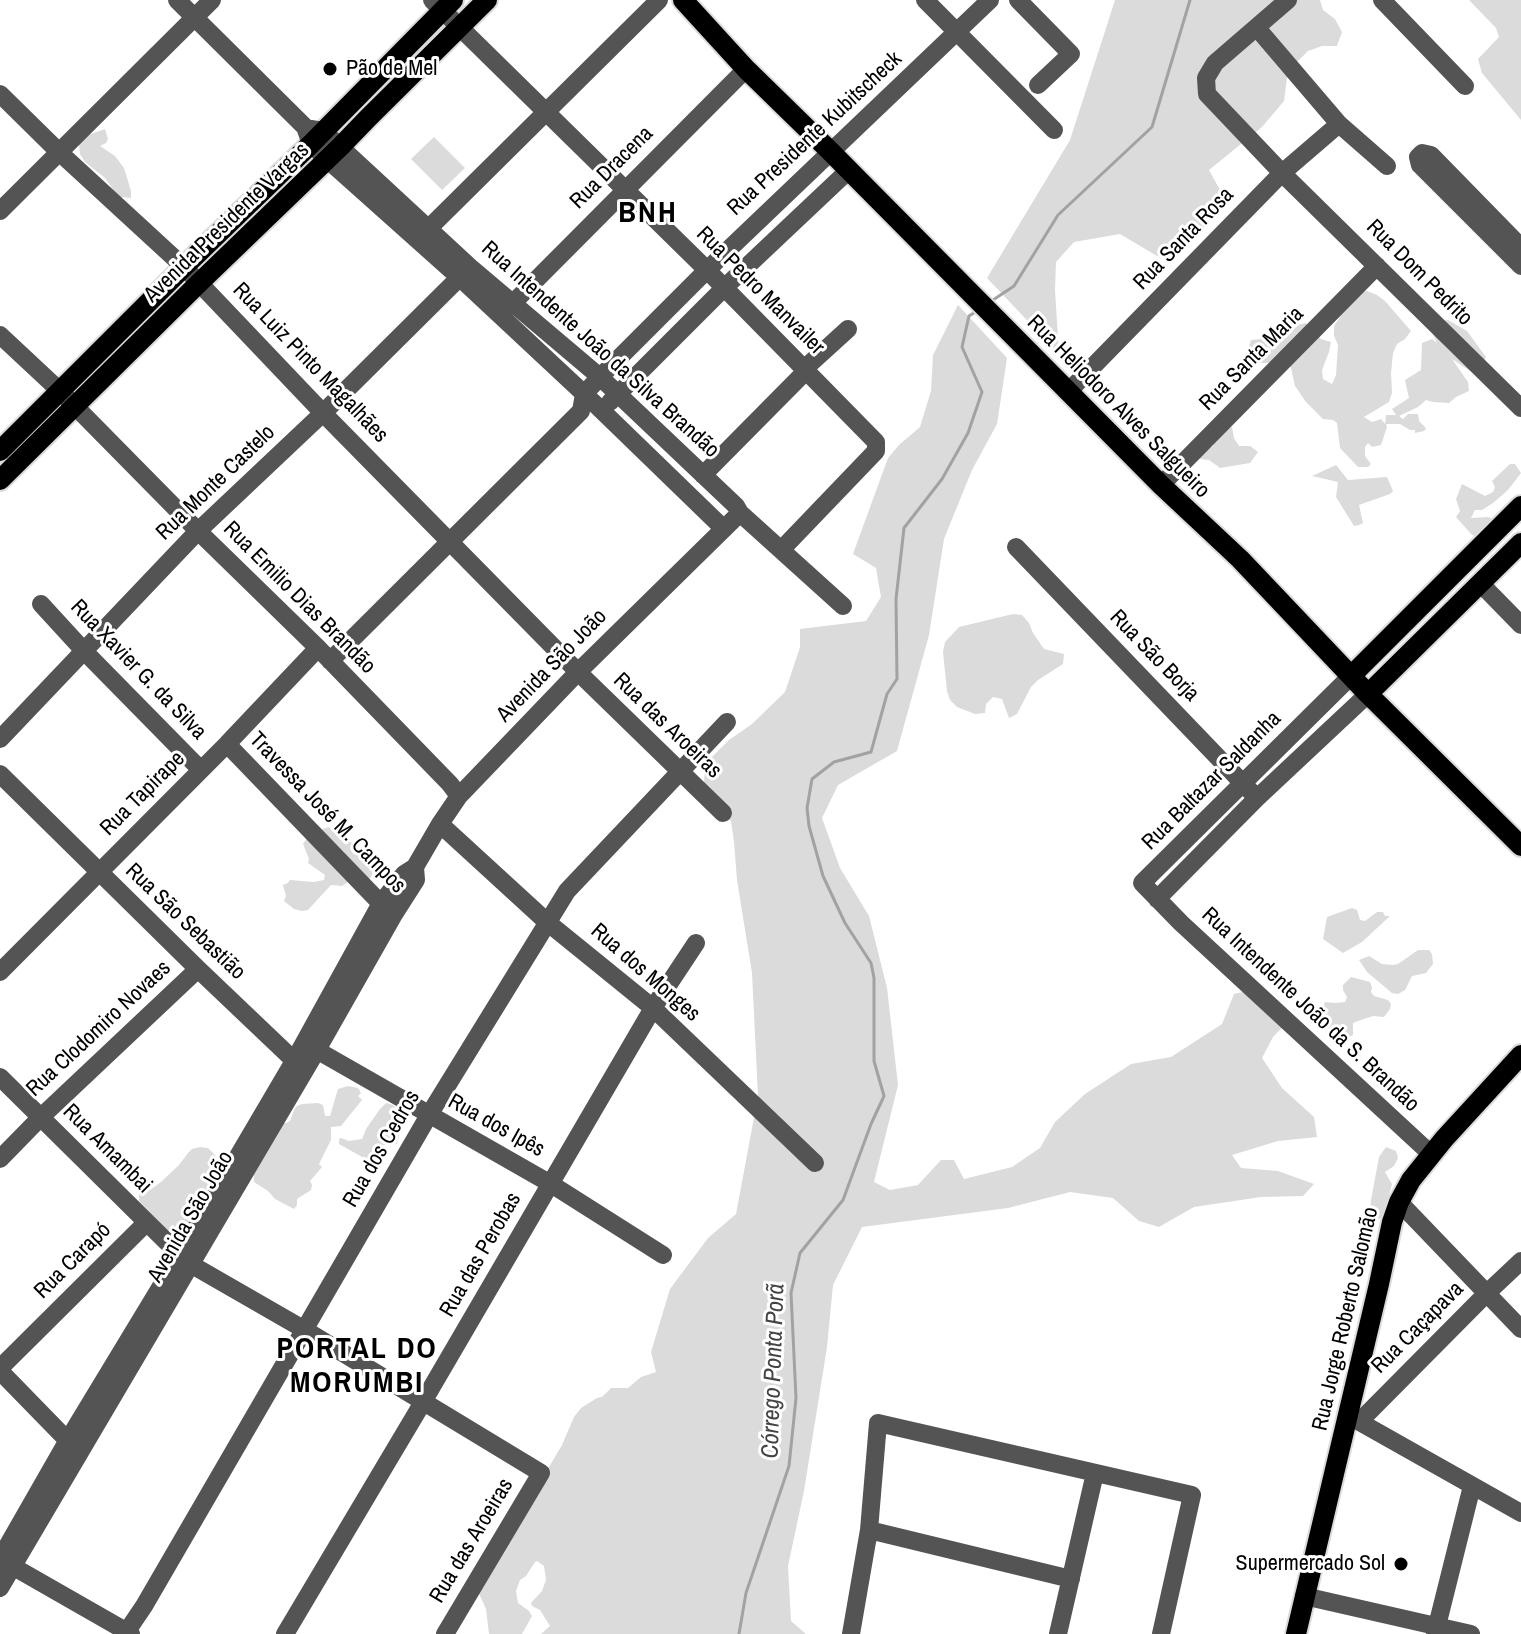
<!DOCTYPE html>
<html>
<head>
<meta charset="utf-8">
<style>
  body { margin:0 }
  canvas { display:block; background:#fff }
</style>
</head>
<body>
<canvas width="1521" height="1634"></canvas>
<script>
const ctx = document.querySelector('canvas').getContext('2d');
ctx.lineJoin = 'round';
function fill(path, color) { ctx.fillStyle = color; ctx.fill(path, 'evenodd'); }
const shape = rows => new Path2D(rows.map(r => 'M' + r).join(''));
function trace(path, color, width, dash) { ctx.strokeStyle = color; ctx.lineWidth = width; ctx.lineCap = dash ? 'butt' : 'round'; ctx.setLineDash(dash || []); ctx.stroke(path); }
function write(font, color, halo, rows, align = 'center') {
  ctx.font = font + ' "Archivo Narrow",sans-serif'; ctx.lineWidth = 6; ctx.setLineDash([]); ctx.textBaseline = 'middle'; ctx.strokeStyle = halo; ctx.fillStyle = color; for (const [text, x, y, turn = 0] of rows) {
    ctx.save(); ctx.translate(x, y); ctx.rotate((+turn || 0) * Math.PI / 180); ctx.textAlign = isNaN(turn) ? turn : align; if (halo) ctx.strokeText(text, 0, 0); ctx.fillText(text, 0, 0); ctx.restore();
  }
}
const green = shape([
  [1115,0,1320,0,1323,10,1335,19,1342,32,1337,46,1322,46,1308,51,1298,61,1287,78,1284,101,1262,127,1209,170,1220,190,1207,224,1185,248,1157,256,1120,234,1074,242,1056,262,1055,290,1059,354,987,278,1070,140],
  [1469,0,1521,0,1521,120,1482,73,1478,59,1499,37,1496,28],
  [105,129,108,139,106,143,100,146,115,156,124,168,131,191,131,198,121,197,117,195,105,178,85,162,80,154,79,144,85,136],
  [434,137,465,168,442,190,411,159],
  [1367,291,1377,295,1385,301,1411,331,1405,339,1397,344,1393,353,1391,373,1392,393,1389,402,1364,417,1372,422,1381,419,1385,424,1386,415,1396,415,1392,409,1409,398,1405,380,1421,370,1422,343,1432,339,1437,343,1431,330,1436,322,1448,320,1467,331,1486,357,1479,377,1452,359,1468,382,1469,391,1456,397,1449,403,1433,402,1426,400,1418,407,1399,416,1403,419,1408,414,1418,414,1419,421,1425,427,1426,429,1424,431,1415,433,1415,430,1410,430,1400,424,1386,424,1387,427,1381,445,1372,447,1368,443,1365,447,1365,456,1371,464,1368,467,1358,467,1340,448,1337,423,1333,420,1323,419,1306,402,1295,386,1291,368,1286,361,1276,360,1268,363,1258,363,1250,359,1248,350,1251,340,1280,337,1297,325,1306,323,1321,339,1331,342,1329,352,1322,370,1323,379,1332,384,1336,375,1338,345,1334,336,1334,326,1356,293],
  [958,305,1007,358,997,424,972,470,944,539,929,635,897,751,838,785,822,818,840,868,869,916,887,988,898,1085,874,1182,890,1190,918,1185,941,1160,954,1160,964,1179,1012,1167,1040,1148,1055,1122,1085,1094,1131,1064,1171,1057,1222,1024,1234,994,1251,990,1290,1020,1273,1037,1262,1058,1282,1088,1314,1117,1317,1137,1278,1141,1232,1155,1241,1168,1278,1171,1314,1184,1303,1196,1261,1197,1194,1207,1159,1227,1139,1221,1113,1198,1070,1192,1008,1208,862,1227,833,1285,827,1347,804,1491,788,1566,791,1621,806,1634,541,1634,550,1626,540,1610,532,1606,531,1603,542,1591,546,1580,544,1566,537,1561,535,1562,526,1576,520,1580,516,1591,518,1603,529,1611,532,1616,522,1634,489,1634,486,1609,477,1589,562,1445,574,1417,581,1408,597,1398,602,1397,611,1388,628,1388,641,1377,656,1372,651,1352,670,1289,708,1238,736,1214,758,1096,752,973,737,880,734,842,731,821,711,801,704,784,705,764,729,740,752,724,785,692,800,647,800,629,866,621,881,597,876,568,853,554,888,458,899,445,920,427,931,391,933,355],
  [1232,427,1234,438,1239,446,1250,446,1258,452,1250,463,1220,468,1209,460,1199,459,1201,454,1213,446,1217,432],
  [1510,464,1515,464,1521,473,1508,490,1493,503,1482,510,1475,510,1471,518,1488,517,1491,518,1492,524,1477,537,1472,535,1456,517,1460,511,1456,499,1462,484,1485,496,1493,492,1495,487,1492,481],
  [1336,465,1348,480,1387,477,1393,491,1390,494,1359,505,1363,523,1359,525,1354,526,1336,497,1338,482,1312,476],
  [1013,614,1022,615,1029,623,1033,633,1044,649,1064,654,1063,664,1038,680,1031,687,1017,714,1009,718,1002,699,993,697,986,704,985,713,975,714,957,707,950,700,947,691,943,652,945,642,959,627],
  [328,827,342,834,349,842,354,843,358,853,368,858,371,862,373,873,368,882,351,880,342,886,331,885,308,910,302,911,294,909,284,901,286,896,283,885,288,883,290,880,314,882,324,880,325,875,308,863,309,859,303,844,309,835],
  [1352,908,1357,910,1360,920,1365,921,1377,912,1383,912,1385,916,1390,916,1362,942,1343,953,1323,939,1327,917],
  [1418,950,1429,950,1432,954,1433,964,1426,973,1412,976,1405,990,1398,994,1392,993,1367,972,1359,960,1369,956,1382,964,1393,965,1398,964],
  [1351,977,1370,982,1372,987,1371,992,1374,996,1388,1000,1391,1004,1390,1009,1384,1017,1373,1016,1358,1021,1353,1023,1353,1035,1349,1037,1337,1039,1333,1038,1329,1029,1320,1023,1323,1007,1325,1002,1335,1003,1345,1002,1347,997,1343,990,1343,985],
  [348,1086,358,1088,361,1093,358,1096,362,1100,341,1126,331,1127,331,1140,319,1164,322,1167,310,1181,312,1185,311,1190,297,1199,297,1205,294,1209,275,1199,268,1191,254,1182,253,1161,280,1123,286,1123,290,1121,294,1110,297,1106,302,1104,318,1103,323,1105,325,1116,330,1116,338,1089],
  [386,1103,393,1105,398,1112,399,1122,398,1130,399,1136,397,1144,389,1143,381,1146,376,1153,374,1161,371,1162,339,1144,339,1139,341,1138,349,1141,362,1139,366,1129,380,1109],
  [200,1147,208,1148,216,1156,220,1173,187,1234,176,1240,142,1204,139,1201,139,1193,150,1190,161,1182,179,1165,188,1153,192,1149],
  [1386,1147,1396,1151,1398,1158,1394,1166,1385,1172,1392,1184,1387,1203,1389,1212,1379,1219,1373,1216,1370,1211,1371,1200,1379,1157]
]);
const stream = shape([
  [990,302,1014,286,1058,215,1152,127,1190,0],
  [739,1634,746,1593,789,1466,796,1398,791,1293,800,1253,843,1200,871,1124,884,1096,874,1061,874,978,871,963,845,923,823,876,809,826,807,808,812,779,834,762,871,752,887,694,897,679,896,599,904,528,942,479,968,433,982,392,962,347,969,316,977,311]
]);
const minor = shape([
  [177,0,305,127,311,144,328,160,459,277,595,404,724,529],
  [432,0,707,270,876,442,876,451,782,549],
  [925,0,1054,130],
  [1018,0,1071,54,1038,85],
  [1288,0,1215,63,1206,78,1207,94,1282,173,1521,408],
  [1382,0,1465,86],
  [1257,28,1339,124,1387,166],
  [0,94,59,152,184,267,323,413,578,672,723,813],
  [311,129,323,131,470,267,600,377,736,506,740,513,843,606],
  [0,211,212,0],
  [429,228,659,0],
  [1521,247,1431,155,1422,153,1418,157,1420,165,1521,266],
  [513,303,746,69],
  [0,335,60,391,198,531,318,648,450,784,459,796],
  [804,369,848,329],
  [1068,392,1282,173,1339,124],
  [610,402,724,288,849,170],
  [703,475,806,371],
  [1161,485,1377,266],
  [1016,547,1257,798],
  [1480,583,1521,625],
  [41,604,85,652,201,770],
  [330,661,581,411,584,394,600,377,707,270,990,0],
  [1351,676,1142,883,1181,923,1432,1155],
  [0,739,198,531,323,413,468,269],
  [227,744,389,912],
  [0,774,198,969,302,1068],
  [440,824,547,922,653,1008,815,1163],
  [1157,899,1257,798,1368,694],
  [0,972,227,744,318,648],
  [306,1044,551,1184,663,1255],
  [0,1077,180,1255,192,1265,305,1330,541,1473,445,1634],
  [0,1159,41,1117,198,969],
  [1399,1202,1521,1329],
  [0,1368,147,1222],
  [0,1371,74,1447],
  [1349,1416,1521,1513],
  [1360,1421,1487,1293,1521,1261],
  [869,1530,1071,1579],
  [0,1559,68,1440,180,1255,294,1061,381,903,404,874,415,867,440,824,459,796,578,672,740,513],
  [5,1562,131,1634],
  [0,1588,317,1050,393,916,416,880,415,867],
  [1304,1596,1471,1634],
  [125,1634,144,1606,429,1115,567,891,727,722],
  [285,1634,423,1402,653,1008,696,943],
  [851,1634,869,1530,878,1423,1192,1495,1161,1634],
  [1058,1634,1095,1473],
  [1435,1634,1472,1486]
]);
const major = shape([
  [683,0,746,69,830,151,1161,485,1240,559,1368,694,1521,846],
  [0,451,184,267,311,144,453,0],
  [0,480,200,282,340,147,368,118,487,0],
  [1351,676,1521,506],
  [1368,694,1521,543],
  [1296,1634,1379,1284,1392,1222,1399,1202,1411,1180,1444,1139,1521,1055]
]);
const markers = [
  [330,69,8,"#000"],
  [1401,1564,8,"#000"]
];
const poiNames = [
  ["Pão de Mel",346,69],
  ["Supermercado Sol",1385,1564,"right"]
];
const streetNames = [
  ["Rua Presidente Kubitscheck",815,134,-43],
  ["Rua Dracena",612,168,-45],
  ["Avenida Presidente Vargas",227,223,-44],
  ["Rua Santa Rosa",1184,239,-46],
  ["Rua Dom Pedrito",1419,273,45],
  ["Rua Pedro Manvailer",760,291,45],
  ["Rua Intendente João da Silva Brandão",600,350,42],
  ["Rua Santa Maria",1252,359,-45],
  ["Rua Luiz Pinto Magalhães",310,363,46],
  ["Rua Heliodoro Alves Salgueiro",1118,407,45],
  ["Rua Monte Castelo",216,483,-44],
  ["Rua Emilio Dias Brandão",299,598,45],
  ["Rua São Borja",1154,656,46],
  ["Avenida São João",552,666,-46],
  ["Rua Xavier G. da Silva",138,670,46],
  ["Rua das Aroeiras",667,726,44],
  ["Rua Baltazar Saldanha",1212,781,-45],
  ["Rua Tapirape",143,794,-45],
  ["Travessa José M. Campos",327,813,46],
  ["Rua São Sebastião",185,922,44],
  ["Rua dos Monges",645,973,41],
  ["Rua Intendente João da S. Brandão",1310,1010,43],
  ["Rua Clodomiro Novaes",99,1029,-43],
  ["Rua dos Ipês",496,1126,29],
  ["Rua Amambai",107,1149,45],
  ["Rua dos Cedros",382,1149,-60],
  ["Avenida São João",191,1217,-60],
  ["Rua das Perobas",481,1255,-60],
  ["Rua Carapó",73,1261,-45],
  ["Rua Jorge Roberto Salomão",1346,1319,-77],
  ["Rua Caçapava",1418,1328,-45],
  ["Rua das Aroeiras",472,1541,-59]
];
const waterNames = [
  ["Córrego Ponta Porã",774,1371,-88]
];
const districtNames = [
  ["BNH",648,214],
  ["PORTAL DO",357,1350],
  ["MORUMBI",357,1384]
];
fill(green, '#dbdbdb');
trace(stream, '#a2a2a2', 3);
trace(major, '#dbdbdb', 24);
trace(minor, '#545454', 18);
trace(major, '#000', 20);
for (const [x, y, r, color] of markers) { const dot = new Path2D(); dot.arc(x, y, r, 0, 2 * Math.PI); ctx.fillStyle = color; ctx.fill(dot); trace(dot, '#fff', 3); }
write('22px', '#000', '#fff', poiNames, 'left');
write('22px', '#000', '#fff', streetNames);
write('italic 24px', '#434343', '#fff', waterNames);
ctx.letterSpacing = '2px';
write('bold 30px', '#000', '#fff', districtNames);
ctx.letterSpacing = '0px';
</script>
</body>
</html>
